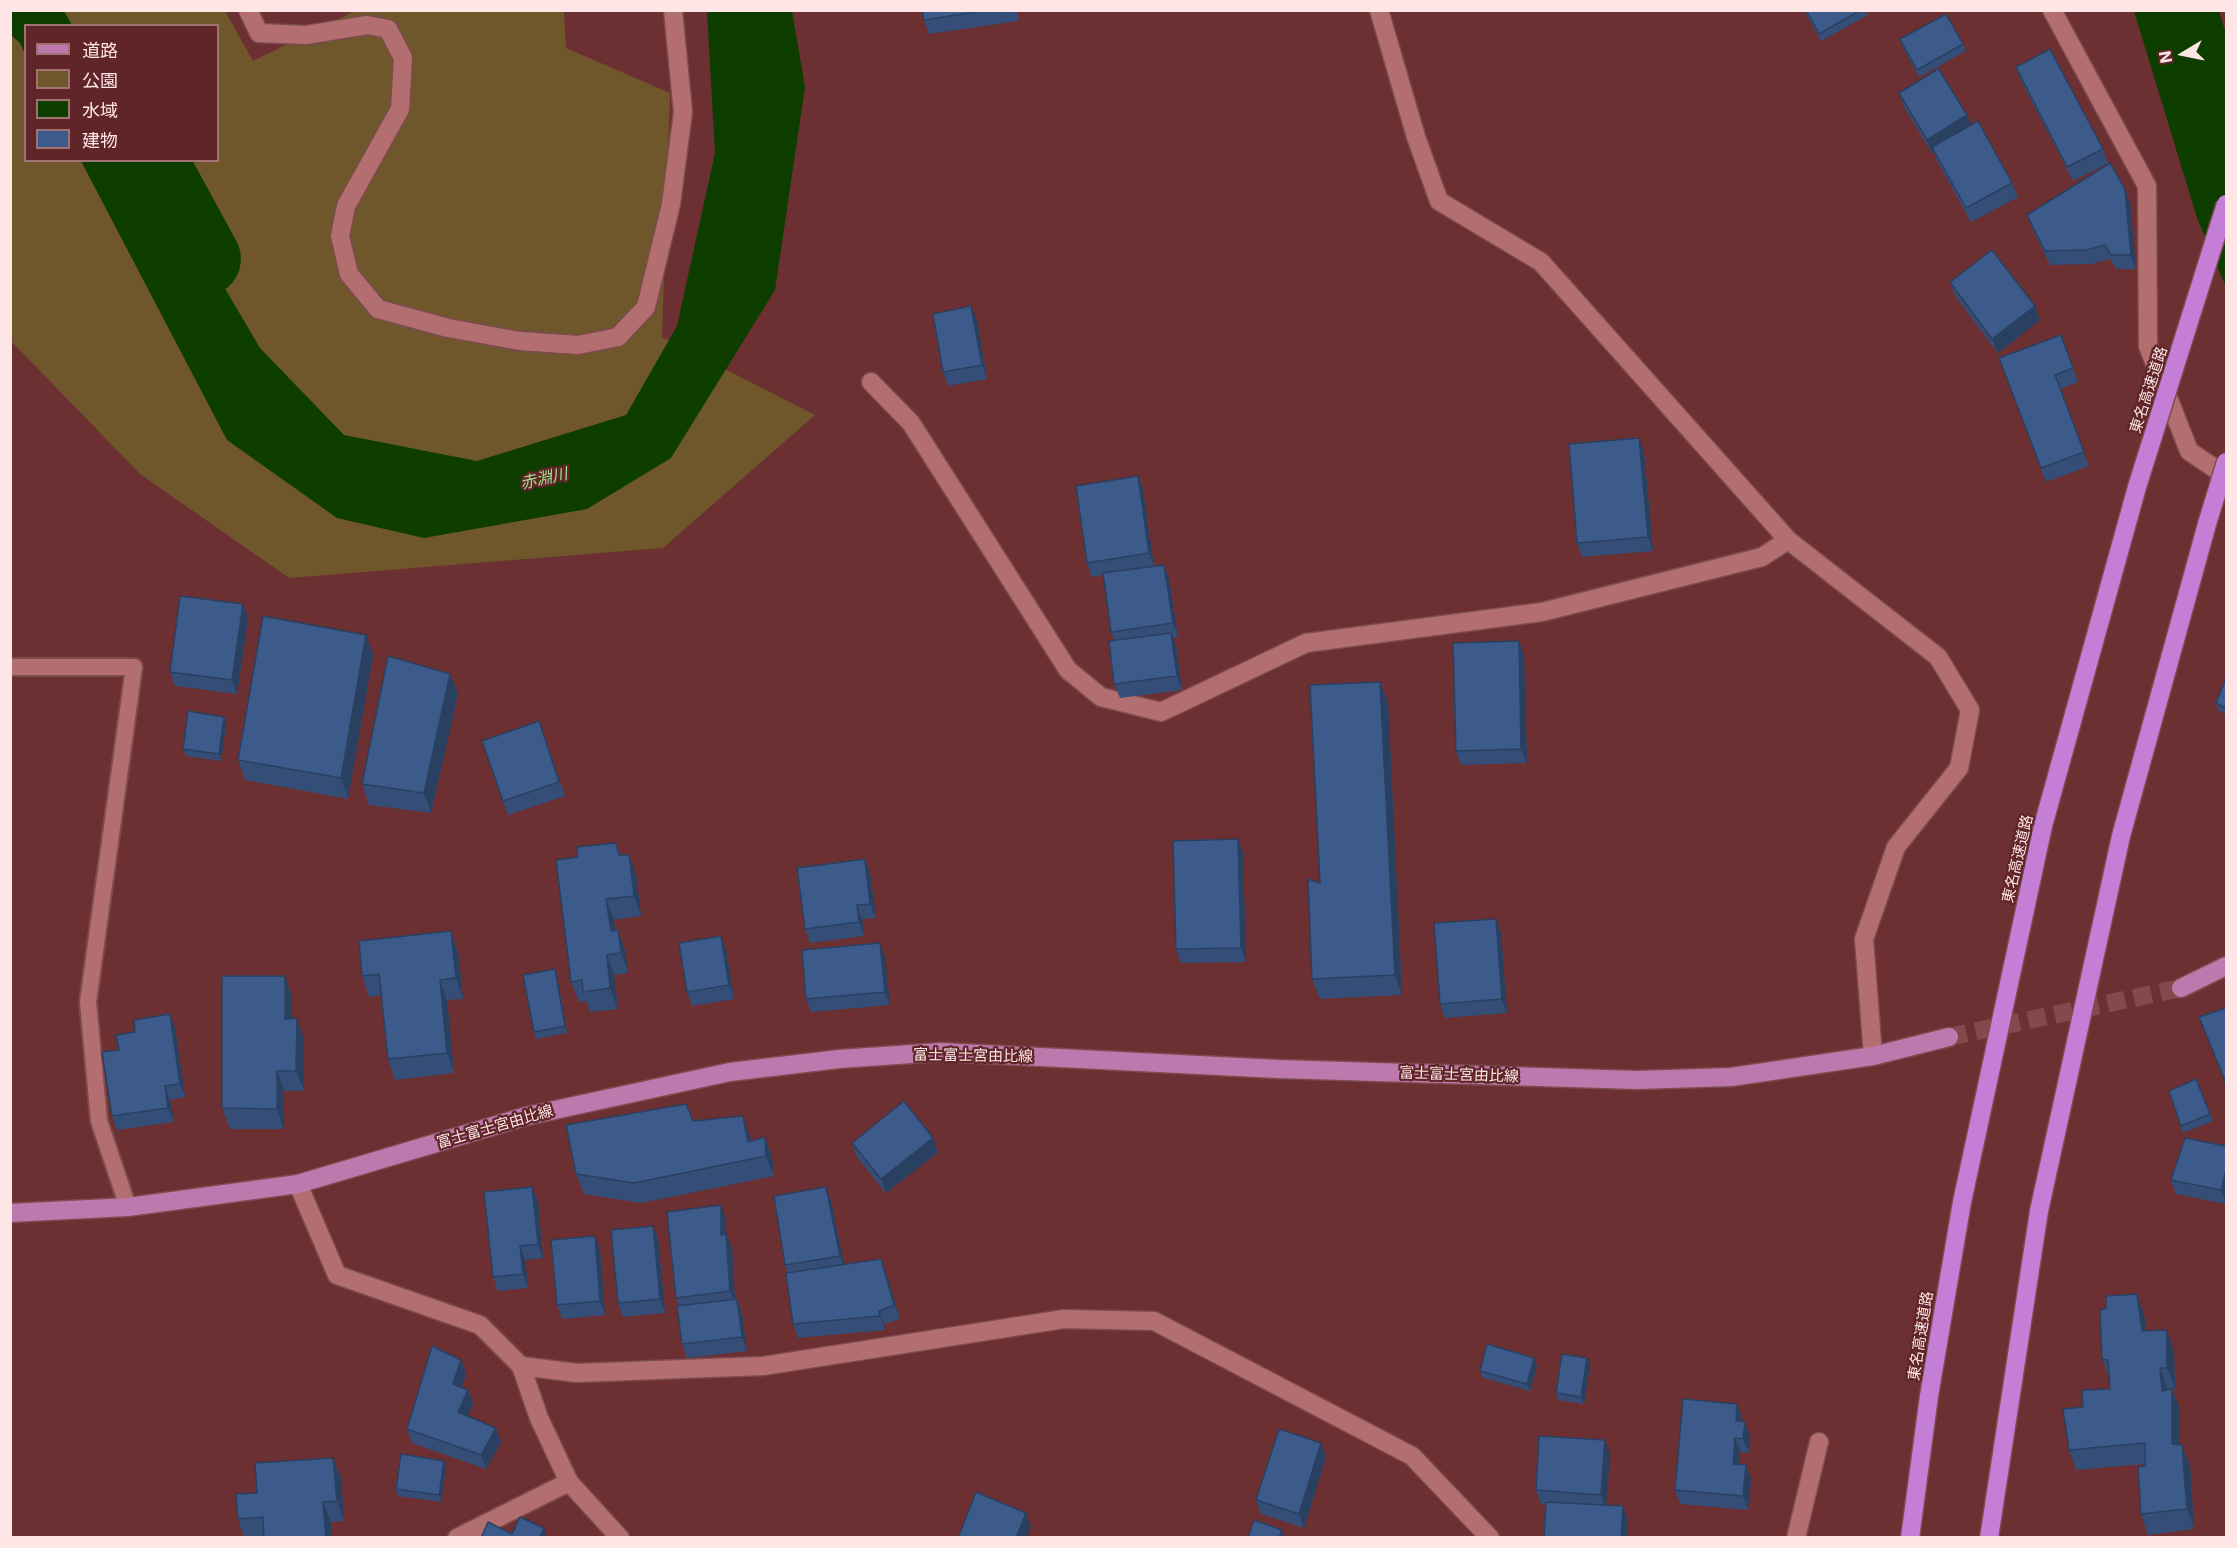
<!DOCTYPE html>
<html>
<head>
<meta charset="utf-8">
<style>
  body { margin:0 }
  #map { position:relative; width:2237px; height:1548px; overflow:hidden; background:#6c2f32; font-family:Inter,"Noto Sans JP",sans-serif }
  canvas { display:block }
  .frame { position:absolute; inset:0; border:12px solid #fee6e6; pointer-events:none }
  .legend { position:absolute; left:24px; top:24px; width:195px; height:138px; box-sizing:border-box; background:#602528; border:2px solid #9f7274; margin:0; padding:8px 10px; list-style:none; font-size:18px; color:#fee6e6 }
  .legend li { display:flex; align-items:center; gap:12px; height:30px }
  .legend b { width:30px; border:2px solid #9f7274 }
  .north { position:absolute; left:2153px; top:24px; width:60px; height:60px; -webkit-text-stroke:4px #602528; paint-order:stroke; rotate:260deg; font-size:16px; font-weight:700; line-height:24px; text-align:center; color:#fee6e6 }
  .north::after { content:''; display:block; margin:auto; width:21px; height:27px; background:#fee6e6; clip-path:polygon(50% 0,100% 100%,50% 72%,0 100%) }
</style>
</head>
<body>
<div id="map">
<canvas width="2237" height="1548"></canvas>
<div class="frame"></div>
<ul class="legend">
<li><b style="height:8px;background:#bd78ad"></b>道路</li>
<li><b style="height:16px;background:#70572b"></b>公園</li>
<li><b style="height:16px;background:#0e3d00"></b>水域</li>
<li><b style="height:16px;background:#3c5b8b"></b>建物</li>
</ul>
<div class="north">N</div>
</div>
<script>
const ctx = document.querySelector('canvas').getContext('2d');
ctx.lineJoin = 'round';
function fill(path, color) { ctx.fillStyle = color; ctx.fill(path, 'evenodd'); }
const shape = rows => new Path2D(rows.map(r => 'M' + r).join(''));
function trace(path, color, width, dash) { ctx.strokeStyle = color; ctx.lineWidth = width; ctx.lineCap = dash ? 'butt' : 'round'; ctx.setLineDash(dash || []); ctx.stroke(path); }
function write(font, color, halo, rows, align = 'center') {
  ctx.font = font + ' Inter,"Noto Sans JP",sans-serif'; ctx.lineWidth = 4.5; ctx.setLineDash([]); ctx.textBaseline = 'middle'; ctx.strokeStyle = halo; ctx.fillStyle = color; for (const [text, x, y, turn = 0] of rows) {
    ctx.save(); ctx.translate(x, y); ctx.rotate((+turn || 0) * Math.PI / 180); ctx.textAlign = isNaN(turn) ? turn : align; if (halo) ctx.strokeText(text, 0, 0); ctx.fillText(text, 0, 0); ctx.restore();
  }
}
const green = shape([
  [11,11,225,11,253,61,355,11,564,11,566,48,670,93,662,337,815,415,663,548,289,578,140,474,11,341],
  [26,26,218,26,218,160,26,160]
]);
const water = shape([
  [10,11,64,11,72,25,26,26,25,54,20,43,11,35],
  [707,11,792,11,805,87,775,290,671,458,587,509,424,538,337,518,227,440,81,161,150,161,260,348,344,435,477,461,626,415,677,326,715,153],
  [2134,11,2219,11,2226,34,2226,287,2197,218]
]);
const river = shape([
  [150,160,204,259]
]);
const primaryTunnel = shape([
  [1949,1037,2181,988]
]);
const service = shape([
  [10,667,134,667,88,1002,99,1121,128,1207]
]);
const minor = shape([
  [248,10,259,33,306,35,367,25,388,29,403,58,400,109,346,206,340,236,349,274,378,309,448,328,520,341,578,345,618,337,646,307,671,204,683,112,673,10],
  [1379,10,1416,137,1439,201,1541,262,1788,540,1938,657,1970,710,1959,768,1896,847,1864,939,1873,1056],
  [2052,10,2147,186,2148,346,2189,451,2226,476],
  [871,382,911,423,1068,670,1101,697,1161,712,1306,643,1542,612,1762,557,1788,540],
  [298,1184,337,1275,480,1325,521,1366,539,1418,569,1482,620,1538],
  [521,1366,577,1373,763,1366,1064,1319,1154,1321,1412,1456,1490,1538],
  [457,1538,569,1482],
  [1796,1538,1819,1442]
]);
const primary = shape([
  [2181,988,2226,966],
  [10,1213,128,1207,298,1184,527,1116,730,1072,839,1059,941,1052,1278,1069,1637,1080,1731,1077,1873,1056,1949,1037]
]);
const motorway = shape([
  [1910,1538,1929,1396,1962,1202],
  [1989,1538,2039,1211]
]);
const motorwayBridge = shape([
  [1962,1202,2043,826,2137,487,2226,204],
  [2039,1211,2121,836,2207,524,2226,462]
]);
const wall = shape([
  [922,10,1017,10,1019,21,929,34,924,20],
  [1804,10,1866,10,1868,15,1821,41],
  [1900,39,1963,44,1966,51,1919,77,1902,46],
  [2016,67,2103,149,2108,163,2073,181,2021,81],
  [1899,93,1967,115,1971,125,2012,183,2018,197,1971,222,1937,161,1934,152,1932,153,1904,107],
  [2130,203,2136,269,2116,269,2110,259,2091,264,2050,265,2032,228,2027,215],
  [1950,282,2040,320,1998,353,1955,296],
  [977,320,987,379,948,386,943,372],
  [1999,358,2073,368,2078,382,2060,389,2089,466,2046,482],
  [1644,452,1653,551,1582,557,1577,543],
  [1138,476,1143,490,1154,567,1169,579,1178,637,1173,638,1176,646,1182,690,1120,698,1114,684,1114,640,1111,632,1103,575,1092,577,1087,563],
  [243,604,248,618,237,694,175,686,170,672],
  [366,635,373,655,348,799,245,780,238,760],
  [1524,655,1527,763,1461,765,1456,751],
  [450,674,458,694,431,813,369,805,362,784],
  [2226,678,2226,714,2218,710,2216,703],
  [1380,682,1388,702,1402,995,1320,999,1312,979,1320,883],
  [224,717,226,724,221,761,186,756,183,749],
  [544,735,565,796,508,815,482,741],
  [1238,839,1243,853,1246,962,1181,963,1176,949],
  [616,843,621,855,636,875,641,916,614,920,615,930,625,950,628,973,614,975,618,1009,590,1012,586,1001,579,1002,571,982,578,857],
  [865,859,870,873,876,918,862,919,864,936,810,943,805,929],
  [1496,919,1501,933,1507,1013,1445,1018,1440,1004],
  [721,936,726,950,734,999,692,1006,687,992],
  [880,943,885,957,890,1005,811,1012,806,999],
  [458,952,463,999,447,1000,454,1073,395,1080,388,1059,381,995,369,997,362,976],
  [285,976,292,997,292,1018,304,1039,304,1091,284,1091,284,1129,230,1129,222,1108],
  [557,976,567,1033,536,1039,534,1032],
  [2226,1008,2226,1085,2199,1017],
  [170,1014,175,1028,185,1097,170,1100,174,1122,117,1130,112,1116,119,1050],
  [2196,1079,2213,1121,2183,1133,2169,1091],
  [693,1121,750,1136,751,1141,765,1137,772,1158,774,1176,641,1203,584,1194,576,1174],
  [933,1138,938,1152,886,1193,857,1157,852,1143],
  [2226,1146,2226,1204,2176,1194,2171,1180],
  [532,1187,538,1201,543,1258,525,1260,528,1288,498,1291,493,1277],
  [831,1201,844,1265,881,1259,900,1319,884,1324,885,1330,798,1338,793,1324,788,1273,785,1265],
  [726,1219,726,1234,732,1248,735,1299,737,1299,742,1313,747,1351,687,1358,682,1344,679,1306,676,1298],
  [653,1226,658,1239,665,1313,623,1317,618,1303],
  [595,1236,600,1250,605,1315,562,1319,557,1305],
  [2137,1294,2144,1315,2146,1331,2174,1351,2175,1389,2167,1388,2167,1390,2172,1389,2180,1409,2180,1445,2182,1445,2190,1466,2194,1529,2148,1535,2141,1514,2145,1464,2076,1470,2069,1450,2083,1407,2110,1389,2110,1379,2102,1359,2106,1308],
  [1587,1358,1590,1365,1584,1404,1558,1400,1556,1393],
  [461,1360,466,1374,462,1387,468,1390,473,1404,467,1416,501,1442,486,1469,412,1443,407,1429],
  [1537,1365,1530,1391,1483,1378,1480,1371],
  [1737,1404,1742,1418,1742,1421,1750,1436,1749,1453,1740,1452,1739,1464,1751,1479,1748,1510,1680,1504,1675,1490],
  [1321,1443,1326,1457,1304,1528,1261,1514,1256,1500],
  [1610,1454,1606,1505,1623,1506,1628,1520,1541,1504,1536,1490],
  [333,1458,341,1478,344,1521,331,1522,332,1538,244,1538,238,1519,257,1493],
  [444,1461,446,1468,441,1502,398,1496,396,1489]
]);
const shadedWall = shape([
  [1967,115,1972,129,1932,147,1934,152,1932,153,1927,140],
  [2125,189,2130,203,2136,269,2131,255],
  [971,306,977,320,987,379,982,365],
  [2035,306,2040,320,1998,353,1992,339],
  [1639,438,1644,452,1653,551,1648,537],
  [1138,476,1143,490,1154,567,1149,553],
  [1164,565,1169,579,1178,637,1173,623],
  [243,604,248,618,237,694,232,680],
  [1171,633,1176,646,1182,690,1177,676],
  [366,635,373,655,348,799,341,778],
  [1519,641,1524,655,1527,763,1521,749],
  [450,674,458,694,431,813,424,793],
  [1380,682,1388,702,1402,995,1395,975],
  [224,717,226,724,221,761,219,754],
  [1238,839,1243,853,1246,962,1241,948],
  [629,855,636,875,641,916,634,896],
  [865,859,870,873,876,918,870,904],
  [606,899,614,920,618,951,611,931],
  [857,905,862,919,864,936,859,922],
  [1496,919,1501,933,1507,1013,1502,999],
  [618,930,625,950,628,973,621,953],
  [451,931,458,952,463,999,456,978],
  [721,936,726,950,734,999,729,985],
  [880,943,885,957,890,1005,885,992],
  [607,955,614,975,618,1009,610,988],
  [555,969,557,976,567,1033,565,1026],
  [285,976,292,997,292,1039,285,1019],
  [440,980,447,1000,454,1073,447,1053],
  [170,1014,175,1028,185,1097,180,1084],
  [297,1018,304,1039,304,1091,296,1071],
  [277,1071,284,1091,284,1129,277,1109],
  [165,1086,170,1100,174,1122,168,1108],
  [743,1116,750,1136,755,1158,748,1142],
  [765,1137,772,1158,774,1176,766,1156],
  [933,1138,938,1152,886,1193,881,1179],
  [2226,1170,2226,1204,2221,1190],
  [532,1187,538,1201,543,1258,538,1244],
  [826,1187,831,1201,845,1270,840,1256],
  [721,1205,726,1219,726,1249,721,1235],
  [653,1226,658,1239,665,1313,660,1299],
  [726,1234,732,1248,735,1305,730,1291],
  [595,1236,600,1250,605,1315,600,1301],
  [520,1246,525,1260,528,1288,523,1274],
  [881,1259,886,1273,900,1319,894,1305],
  [2137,1294,2144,1315,2149,1352,2142,1331],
  [737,1299,742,1313,747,1351,742,1337],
  [879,1311,884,1324,885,1330,880,1316],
  [2167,1330,2174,1351,2175,1389,2167,1368],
  [1534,1358,1537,1365,1530,1391,1527,1384],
  [1587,1358,1590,1365,1584,1404,1581,1397],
  [461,1360,466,1374,458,1398,453,1384],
  [2160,1368,2167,1388,2170,1411,2162,1391],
  [2172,1389,2180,1409,2180,1465,2172,1444],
  [468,1390,473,1404,463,1426,458,1412],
  [1737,1404,1742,1418,1741,1435,1736,1421],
  [1745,1422,1750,1436,1749,1453,1743,1439],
  [496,1428,501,1442,486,1469,481,1455],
  [1735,1438,1740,1452,1738,1478,1733,1464],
  [1605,1440,1610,1454,1606,1509,1601,1495],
  [1321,1443,1326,1457,1304,1528,1299,1514],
  [2182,1445,2190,1466,2194,1529,2187,1509],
  [333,1458,341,1478,344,1521,337,1501],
  [444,1461,446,1468,441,1502,439,1495],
  [1746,1465,1751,1479,1748,1510,1743,1496],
  [323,1502,331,1522,332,1538,326,1538],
  [1623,1506,1628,1520,1627,1538,1621,1538],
  [1026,1513,1031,1527,1027,1538,1016,1538],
  [544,1528,547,1538,539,1538],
  [1282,1530,1285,1537,1279,1538]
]);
const building = shape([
  [922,10,989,10,924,20,922,10],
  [1806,10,1861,10,1819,34,1806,10],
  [1946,14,1963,44,1917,70,1900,39,1946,14],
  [2050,49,2103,149,2067,167,2016,67,2050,49],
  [1938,68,1967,115,1927,140,1899,93,1935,71,1938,68],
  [1978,121,2012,183,1966,208,1932,147,1978,121],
  [2110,163,2125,189,2131,255,2111,255,2105,245,2086,250,2045,251,2027,215,2110,163],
  [1992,250,2035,306,1992,339,1950,282,1992,250],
  [971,306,982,365,943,372,933,314,971,306],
  [2061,335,2073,368,2055,375,2084,452,2041,468,1999,358,2061,335],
  [1639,438,1648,537,1577,543,1569,444,1639,438],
  [1138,476,1149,553,1087,563,1076,486,1138,476],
  [1164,565,1173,623,1111,632,1103,573,1164,565],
  [180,596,243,604,232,680,170,672,180,596],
  [263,616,366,635,341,778,238,760,263,616],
  [1171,633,1177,676,1114,684,1109,641,1171,633],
  [1519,641,1521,749,1456,751,1453,643,1519,641],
  [388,656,450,674,424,793,362,784,388,656],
  [2226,678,2226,708,2216,703,2226,678],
  [1380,682,1395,975,1312,979,1308,879,1320,883,1310,685,1380,682],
  [188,711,224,717,219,754,183,749,188,711],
  [539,721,559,782,503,801,482,741,539,721],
  [1238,839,1241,948,1176,949,1173,841,1238,839],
  [616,843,619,855,629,855,634,896,606,899,611,931,618,930,621,953,607,955,610,988,583,992,582,980,571,982,556,860,578,857,577,847,616,843],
  [865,859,870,904,857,905,859,922,805,929,797,868,865,859],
  [1496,919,1502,999,1440,1004,1434,923,1496,919],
  [451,931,456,978,440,980,447,1053,388,1059,379,974,362,976,359,941,451,931],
  [721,936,729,985,687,992,679,943,721,936],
  [880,943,885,992,806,999,802,950,880,943],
  [555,969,565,1026,534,1032,523,975,555,969],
  [222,976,285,976,285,1019,297,1018,296,1071,277,1071,277,1109,222,1108,222,976],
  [2226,1008,2226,1083,2199,1017,2226,1008],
  [170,1014,180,1084,165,1086,168,1108,112,1116,102,1052,119,1050,116,1035,135,1032,134,1020,170,1014],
  [2196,1079,2210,1114,2181,1126,2169,1091,2196,1079],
  [904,1101,933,1138,881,1179,852,1143,904,1101],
  [686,1104,693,1121,743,1116,748,1142,765,1137,766,1156,634,1183,576,1174,566,1125,686,1104],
  [2185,1138,2226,1146,2226,1170,2221,1190,2171,1180,2185,1138],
  [532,1187,538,1244,520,1246,523,1274,493,1277,484,1192,532,1187],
  [826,1187,840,1256,785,1265,774,1196,826,1187],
  [721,1205,721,1235,726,1234,730,1291,676,1298,667,1212,721,1205],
  [653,1226,660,1299,618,1303,611,1230,653,1226],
  [595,1236,600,1301,557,1305,551,1240,595,1236],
  [881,1259,894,1305,879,1311,880,1316,793,1324,786,1273,881,1259],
  [2137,1294,2142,1331,2167,1330,2167,1368,2160,1368,2162,1391,2172,1389,2172,1444,2182,1445,2187,1509,2141,1514,2138,1467,2145,1466,2145,1443,2069,1450,2063,1409,2083,1407,2082,1390,2110,1389,2108,1360,2102,1359,2100,1310,2106,1308,2106,1296,2137,1294],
  [737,1299,742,1337,682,1344,677,1306,737,1299],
  [1487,1344,1534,1358,1527,1384,1480,1371,1487,1344],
  [432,1346,461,1360,453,1384,468,1390,458,1412,496,1428,481,1455,407,1429,432,1346],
  [1562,1354,1587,1358,1581,1397,1556,1393,1562,1354],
  [1683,1399,1737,1404,1736,1421,1745,1422,1743,1439,1735,1438,1733,1464,1746,1465,1743,1496,1675,1490,1683,1399],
  [1279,1429,1321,1443,1299,1514,1256,1500,1279,1429],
  [1539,1436,1605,1440,1601,1495,1536,1490,1539,1436],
  [401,1454,444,1461,439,1495,396,1489,401,1454],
  [333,1458,337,1501,323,1502,326,1538,264,1538,263,1517,238,1519,236,1494,257,1493,255,1463,333,1458],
  [976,1492,1026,1513,1016,1538,958,1538,976,1492],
  [1546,1502,1623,1506,1621,1538,1544,1538,1546,1502],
  [520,1517,544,1528,539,1538,481,1538,488,1522,512,1534,520,1517],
  [1254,1520,1282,1530,1279,1538,1248,1538,1254,1520]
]);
const streetNames = [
  ["東名高速道路",2149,390,-72],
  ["東名高速道路",2018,859,-77],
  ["富士富士宮由比線",973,1056,1],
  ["富士富士宮由比線",1459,1075,2],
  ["富士富士宮由比線",495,1127,-16],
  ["東名高速道路",1921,1336,-81]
];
const waterNames = [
  ["赤淵川",544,479,-12]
];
fill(green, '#70572b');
fill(water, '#0e3d00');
trace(river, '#0e3d00', 74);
trace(primaryTunnel, '#824a4d', 18, [18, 9]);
trace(service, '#7c4b4e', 20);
trace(minor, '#7c4b4e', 21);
trace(primary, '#7c4b4e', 21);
trace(motorway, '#7c4b4e', 21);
trace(service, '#b36f70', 16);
trace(minor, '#b36f70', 18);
trace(primary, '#bd78ad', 18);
trace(motorway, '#c47ed6', 18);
trace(motorwayBridge, '#7c4b4e', 21, []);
trace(motorwayBridge, '#c47ed6', 18);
fill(wall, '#344e78');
fill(shadedWall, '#2a4061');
fill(building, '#3c5b8b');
trace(building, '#2a4061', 1.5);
write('15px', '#fee6e6', '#602528', streetNames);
write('italic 16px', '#9fe38e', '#602528', waterNames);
</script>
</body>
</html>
